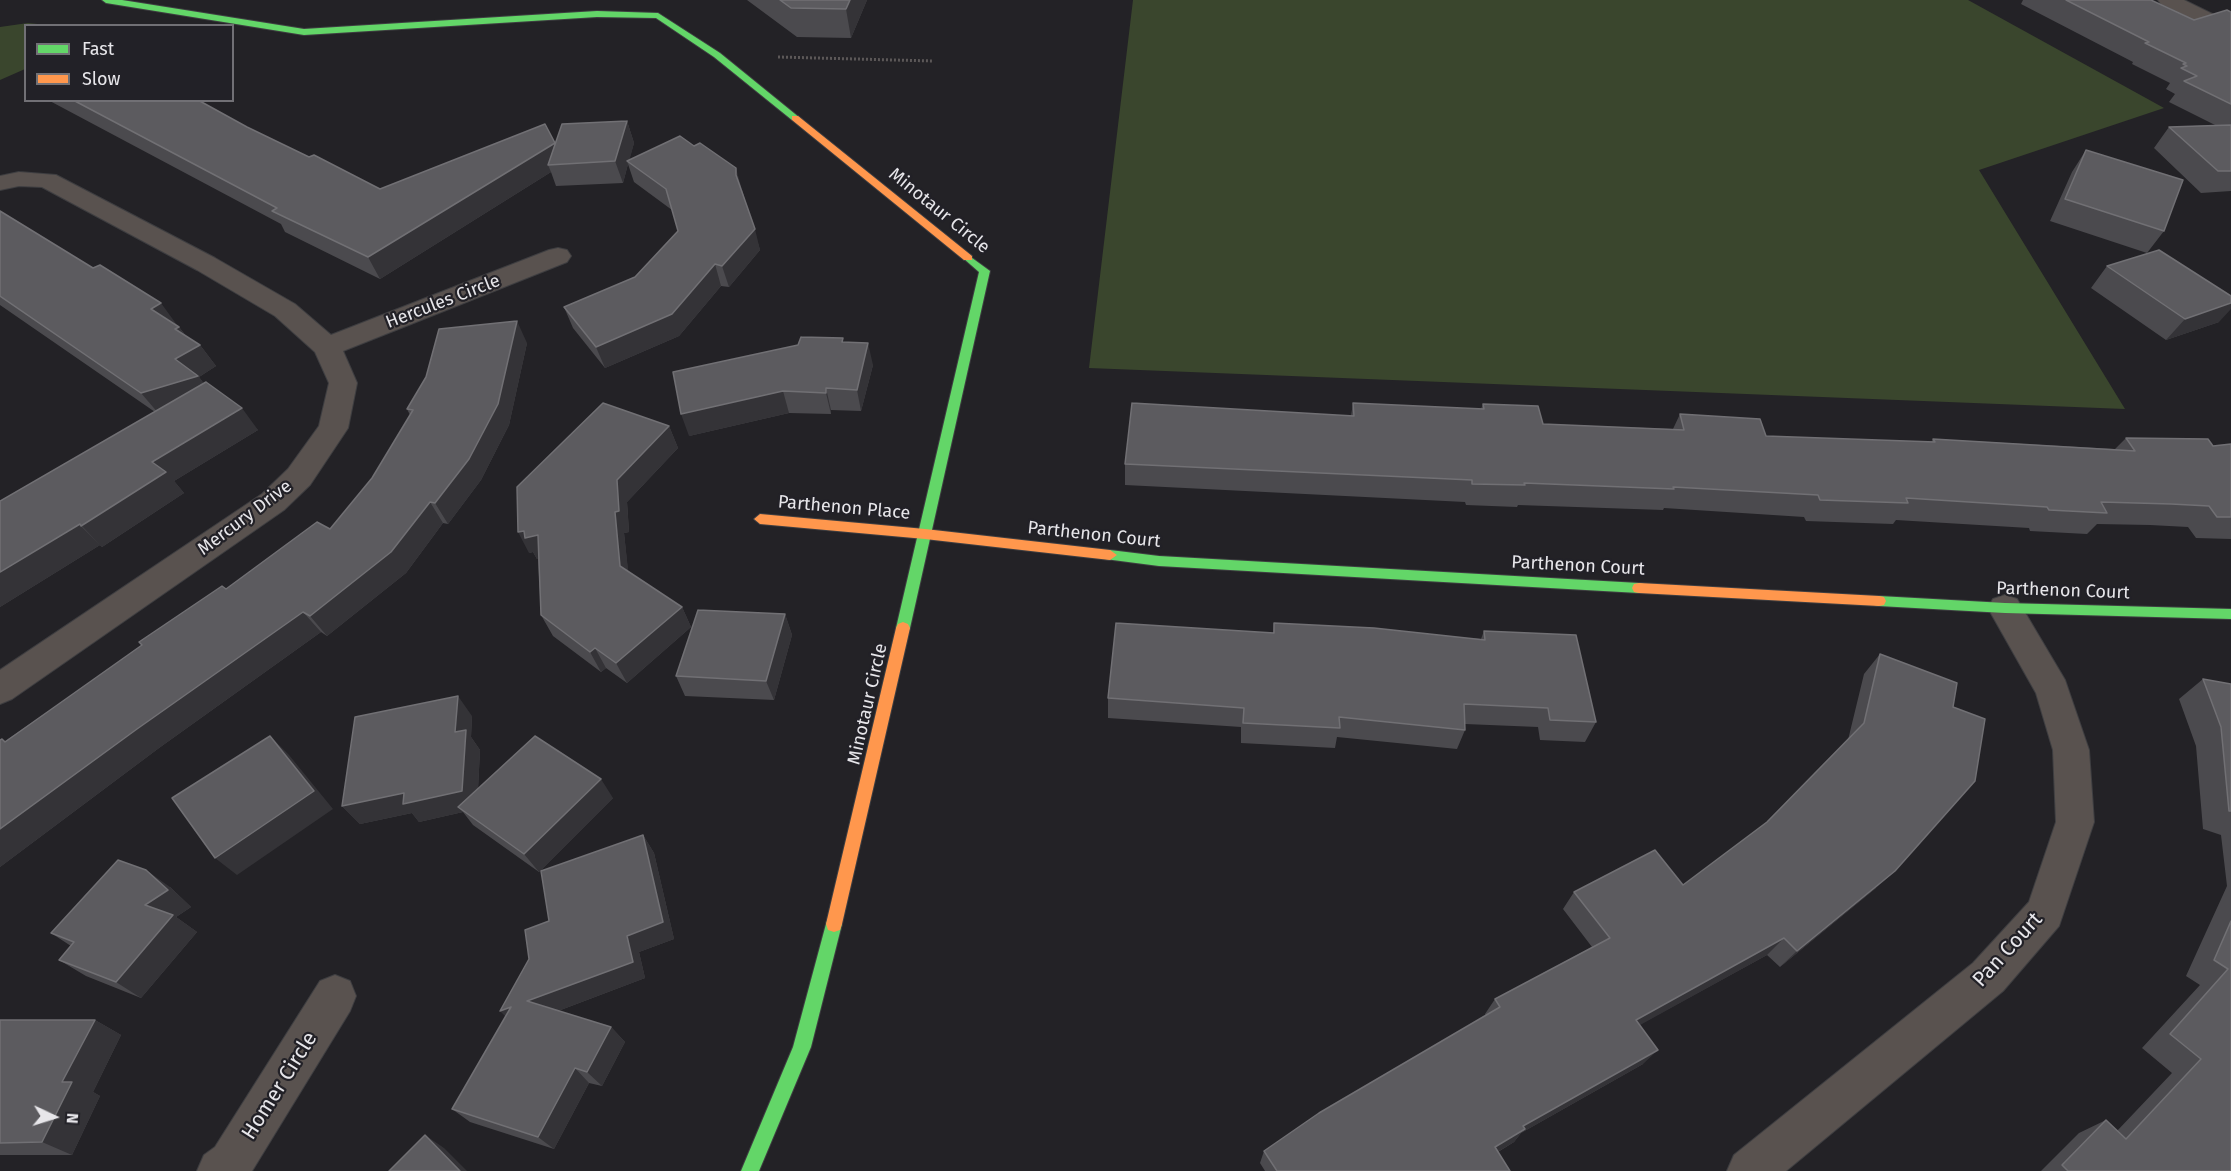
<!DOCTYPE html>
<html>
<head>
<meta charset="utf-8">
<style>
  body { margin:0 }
  #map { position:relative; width:2231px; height:1171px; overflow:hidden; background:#232226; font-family:"Fira Sans",sans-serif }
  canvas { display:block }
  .legend { position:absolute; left:24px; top:24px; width:210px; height:78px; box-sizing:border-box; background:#222127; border:2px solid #717075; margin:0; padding:8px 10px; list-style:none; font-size:18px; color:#e7e6ea }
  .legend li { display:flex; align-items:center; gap:12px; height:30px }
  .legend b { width:30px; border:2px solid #717075 }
  .north { position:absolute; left:24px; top:1087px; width:60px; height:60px; -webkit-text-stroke:4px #222127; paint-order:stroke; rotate:94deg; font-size:16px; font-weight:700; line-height:24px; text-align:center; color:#e7e6ea }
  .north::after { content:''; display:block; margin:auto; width:21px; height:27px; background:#e7e6ea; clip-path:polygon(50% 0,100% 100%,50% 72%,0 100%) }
</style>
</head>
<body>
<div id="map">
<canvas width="2231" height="1171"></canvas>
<ul class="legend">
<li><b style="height:8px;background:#63d668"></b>Fast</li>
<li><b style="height:8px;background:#ff974d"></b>Slow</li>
</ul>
<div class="north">N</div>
</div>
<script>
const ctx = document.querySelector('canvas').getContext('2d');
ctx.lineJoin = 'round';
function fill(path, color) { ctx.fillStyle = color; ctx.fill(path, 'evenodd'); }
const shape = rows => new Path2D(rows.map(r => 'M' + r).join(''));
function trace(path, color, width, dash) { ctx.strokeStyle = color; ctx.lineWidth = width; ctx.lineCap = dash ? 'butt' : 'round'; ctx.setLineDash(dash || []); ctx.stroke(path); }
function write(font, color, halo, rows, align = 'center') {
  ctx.font = font + ' "Fira Sans",sans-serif'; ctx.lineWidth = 4.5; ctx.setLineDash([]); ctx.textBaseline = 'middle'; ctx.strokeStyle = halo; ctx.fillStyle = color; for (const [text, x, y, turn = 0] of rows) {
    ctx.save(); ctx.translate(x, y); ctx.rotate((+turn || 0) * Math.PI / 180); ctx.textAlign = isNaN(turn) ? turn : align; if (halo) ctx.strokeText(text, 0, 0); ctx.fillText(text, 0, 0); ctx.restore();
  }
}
const green = shape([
  [1133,0,1968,0,2164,108,1979,170,2125,409,1089,368],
  [28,23,47,25,26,26,25,69,0,80,0,27]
]);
const path = shape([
  [778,57,933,61]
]);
const street = shape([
  [2158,0,2184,0,2231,23,2231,37,2161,4,2158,0],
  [19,172,56,175,215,258,295,304,331,335,549,250,558,248,567,250,571,256,567,262,343,351,357,383,348,428,310,485,284,510,12,699,0,704,0,670,262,494,288,469,319,426,329,383,315,352,275,316,197,270,42,187,19,186,0,190,0,176,19,172],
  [2005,595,2017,599,2065,680,2089,750,2094,822,2059,926,2003,991,1786,1171,1727,1171,1734,1155,1973,963,2029,902,2056,822,2053,750,2036,693,1988,608,1993,599,2005,595],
  [335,975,350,981,356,996,350,1011,252,1171,197,1171,204,1155,215,1147,320,981,335,975]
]);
const fast = shape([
  [102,0,122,0,304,29,597,11,658,13,720,53,800,118,792,120,714,57,656,18,597,17,304,35,106,3,102,0],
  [968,255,990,271,910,628,908,632,903,634,898,632,896,628,979,272,963,258,968,255],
  [1110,550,1159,556,1639,583,1644,584,1646,588,1644,592,1639,593,1159,566,1105,559,1103,555,1105,551,1110,550],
  [1879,596,2005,603,2231,609,2231,619,2005,613,1879,606,1874,605,1872,601,1874,597,1879,596],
  [834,916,840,918,842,924,811,1047,759,1171,741,1171,793,1047,826,924,828,918,834,916]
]);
const slow = shape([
  [792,116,798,116,972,256,972,260,964,260,792,120,792,116],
  [760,514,925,529,1110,550,1117,555,1110,560,925,539,760,524,754,519,760,514],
  [1639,583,1879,596,1884,597,1886,601,1884,605,1879,606,1639,593,1634,592,1632,588,1634,584,1639,583],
  [903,622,908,624,910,628,842,924,840,930,834,932,828,930,826,924,896,628,898,624,903,622]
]);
const wall = shape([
  [747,0,867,0,851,38,797,37],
  [2023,0,2151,0,2194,20,2231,12,2231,191,2201,193,2154,148,2169,127,2215,125,2169,102,2175,94,2166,89,2170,83,2132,64,2133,62,2021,4],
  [48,100,198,100,247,127,309,157,380,189,555,144,627,121,634,143,629,160,742,190,760,250,729,287,721,286,679,336,605,368,573,328,564,307,635,277,678,231,672,210,634,182,628,164,623,183,556,186,551,172,380,279,285,232,281,224],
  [2086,150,2164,231,2147,253,2050,221,2072,172],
  [0,211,179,327,186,336,200,345,216,366,199,377,204,384,258,430,174,481,184,493,102,547,100,545,0,607,0,501,155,412,0,305],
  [2107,266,2219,322,2166,340,2091,288],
  [844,342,873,365,861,411,831,410,831,414,789,413,689,436],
  [527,343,509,425,481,480,448,524,443,523,406,573,327,636,321,632,159,748,0,867,0,740,5,741,226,589,330,529,372,478,410,415,407,409],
  [1353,403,1481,409,1483,404,1543,424,1673,429,1680,414,1766,436,1931,442,1933,439,2115,449,2126,438,2213,446,2231,444,2231,539,2196,538,2188,527,2150,525,2097,524,2087,534,2030,531,2029,528,1896,520,1893,524,1806,521,1804,517,1664,508,1663,510,1518,505,1517,507,1466,505,1465,502,1125,485,1125,464,1351,416],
  [669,426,678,448,627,502,629,532,624,533,628,572,682,607,691,627,627,683,606,668,601,672,553,636,541,615,538,558,537,559,533,552,529,553],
  [785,614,792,635,774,700,685,696,676,676],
  [1274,623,1481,639,1484,631,1596,722,1585,742,1540,740,1538,727,1465,724,1465,730,1457,749,1337,737,1335,748,1241,743,1241,727,1108,718,1108,698,1273,633],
  [1880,654,1876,888,1780,967,1767,955,1639,1025,1643,1064,1521,1133,1514,1142,1498,1152,1510,1171,1265,1171,1260,1163,1264,1151,1486,1016,1485,1014,1495,999,1592,947,1563,909,1574,892,1683,885,1767,822,1848,740,1864,674],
  [2203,679,2231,684,2231,1171,2041,1171,2079,1133,2106,1120,2117,1131,2172,1073,2142,1048,2200,985,2186,976,2227,886,2221,835,2203,829,2196,746,2179,699],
  [472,716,471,737,480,750,478,789,613,798,539,872,473,825,463,812,419,822,412,813,360,824,342,806],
  [643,835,654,853,674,939,639,952,645,978,558,1011,611,1027,625,1042,602,1086,589,1083,554,1149,470,1122,452,1109,506,1017,529,959,549,921],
  [170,887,191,907,176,917,197,932,141,998,86,976,59,960,71,946,51,933],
  [0,1020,95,1020,121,1035,93,1092,100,1096,72,1155,0,1155]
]);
const shadedWall = shape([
  [850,0,867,0,851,38,846,9],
  [627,121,634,143,629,162,627,161,628,164,623,183,615,161],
  [555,143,548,165,551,172,380,279,368,257],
  [736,168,742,190,742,196,736,175],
  [755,229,760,250,729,287,722,266],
  [715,264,721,286,679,336,605,368,596,347],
  [161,303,177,325,151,309],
  [2231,303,2231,309,2219,322,2166,340,2185,319],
  [517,321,527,343,509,425,481,480,448,524,435,503],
  [179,327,195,348,200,345,216,366,199,377,215,398,159,414,141,393,175,359,175,329],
  [868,343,873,365,861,411,857,390],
  [826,388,831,410,831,414,826,393],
  [783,391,789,413,689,436,681,414],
  [242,408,258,430,174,481,184,493,102,547,81,526,152,462],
  [669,426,678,448,627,502,629,532,624,533,630,587,620,566,615,512,617,480],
  [430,502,443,523,406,573,327,636,310,616],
  [80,524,100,545,0,607,0,572],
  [524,531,538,535,549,556,537,559,533,552,529,553,518,532],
  [682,607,691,627,627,683,616,663],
  [303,612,321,632,159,748,0,867,0,829,137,729],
  [785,614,792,635,774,700,766,681],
  [595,648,606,668,601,672,590,652],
  [458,696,472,716,471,737,480,750,477,809,458,807,463,812,419,822,412,813,360,824,342,806,455,732],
  [270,736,289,755,333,809,237,875,215,858],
  [601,779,613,798,539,872,524,854],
  [643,835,654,853,674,939,639,952,645,978,542,1017,527,1001,627,936],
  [146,870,170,887,191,907,176,917,197,932,141,998,116,982,145,905],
  [1895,871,1876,888,1780,967,1797,951],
  [1784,938,1767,955,1622,1035,1636,1020],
  [511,1007,516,1027,500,1011],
  [95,1020,121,1035,93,1092,100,1096,72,1155,42,1142,62,1082],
  [611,1027,625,1042,602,1086,587,1072],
  [1658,1050,1643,1064,1521,1133,1514,1142,1484,1160,1495,1147,1523,1126],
  [575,1068,589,1083,554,1149,538,1137],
  [425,1135,444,1148,467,1171,460,1171]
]);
const building = shape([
  [780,0,850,0,846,9,791,8,780,0],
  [2066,0,2151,0,2194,20,2227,10,2231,12,2231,104,2184,81,2197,76,2181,68,2187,66,2183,64,2186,63,2145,43,2149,42,2066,0],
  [73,100,198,100,247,127,309,157,314,155,380,189,545,124,555,143,368,257,272,211,277,208,73,100],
  [627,121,615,161,548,165,562,124,627,121],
  [2231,125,2231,171,2218,171,2169,127,2231,125],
  [680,136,694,146,700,143,736,168,736,175,755,229,722,266,715,264,672,314,596,347,564,307,635,277,678,231,666,189,627,161,680,136],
  [2086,150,2183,180,2164,231,2065,199,2086,150],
  [0,211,93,268,100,265,161,303,151,309,179,327,175,329,200,345,175,359,198,376,141,393,0,296,0,211],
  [2159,250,2231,296,2231,303,2185,319,2107,266,2159,250],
  [517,321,498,404,469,459,435,503,430,502,391,552,310,616,303,612,137,729,0,829,0,740,2,739,5,742,142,645,139,642,222,586,226,589,317,522,330,529,372,478,413,410,407,409,426,377,439,329,517,321],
  [801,337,843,338,842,342,868,343,857,390,826,388,826,393,783,391,681,414,673,372,798,345,801,337],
  [206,382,242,408,152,462,166,472,81,526,80,524,0,572,0,501,206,382],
  [603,403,669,426,617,480,619,511,615,512,620,566,682,607,616,663,595,648,590,652,541,615,538,535,525,538,524,531,518,532,517,487,603,403],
  [1132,403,1354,416,1353,403,1484,409,1483,404,1538,406,1543,424,1684,430,1680,414,1760,419,1766,436,1935,442,1933,439,2135,451,2126,438,2208,439,2213,446,2231,444,2231,517,2217,517,2209,506,2171,504,2101,502,2107,513,2049,510,2047,507,1906,498,1908,503,1820,500,1818,495,1673,487,1674,489,1524,483,1525,485,1472,484,1472,480,1125,464,1132,403],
  [698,610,785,614,766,681,676,676,698,610],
  [1116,623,1274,633,1274,623,1374,628,1485,640,1484,631,1576,635,1596,722,1550,720,1548,708,1464,704,1465,730,1339,717,1340,728,1243,723,1244,708,1108,698,1116,623],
  [1880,654,1957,683,1953,707,1985,719,1975,781,1895,871,1797,951,1784,938,1636,1020,1658,1050,1523,1126,1525,1129,1495,1147,1510,1171,1277,1171,1264,1151,1319,1113,1500,1007,1495,999,1610,938,1574,892,1655,850,1683,885,1767,822,1864,723,1880,654],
  [2203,679,2231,684,2231,811,2229,811,2221,727,2203,679],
  [458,696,455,732,466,730,462,791,403,804,404,793,342,806,355,717,458,696],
  [270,736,314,791,215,858,172,798,270,736],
  [535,736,601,779,524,854,458,807,535,736],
  [643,835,663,922,627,936,633,962,527,1001,611,1027,587,1072,575,1068,538,1137,452,1109,511,1007,500,1011,529,959,525,930,549,921,541,871,643,835],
  [118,860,146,870,168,890,145,905,173,915,116,982,59,960,74,942,51,933,118,860],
  [2231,921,2231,1171,2068,1171,2062,1165,2106,1120,2126,1139,2201,1059,2170,1034,2228,969,2214,960,2231,921],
  [0,1020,95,1020,62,1082,72,1082,42,1142,0,1143,0,1020],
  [425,1135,460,1171,389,1171,425,1135]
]);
const streetNames = [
  ["Minotaur Circle",939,211,39],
  ["Hercules Circle",443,302,-21],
  ["Parthenon Place",844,508,5],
  ["Mercury Drive",245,518,-37],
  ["Parthenon Court",1094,535,6],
  ["Parthenon Court",1578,566,3],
  ["Parthenon Court",2063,591,2],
  ["Minotaur Circle",868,704,-77]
];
const nearStreetnames = [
  ["Pan Court",2008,950,-48],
  ["Homer Circle",280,1086,-58]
];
fill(green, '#3a462d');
trace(street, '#3e3e41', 2);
trace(fast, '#3e3e41', 2);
trace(slow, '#3e3e41', 2);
trace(path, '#5c5858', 3, [2, 2]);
fill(street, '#59524f');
fill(fast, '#63d668');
fill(slow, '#ff974d');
fill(wall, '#4b4a4e');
fill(shadedWall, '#343337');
fill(building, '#5c5b5f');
trace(building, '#717074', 1.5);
write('18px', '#e7e6ea', '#222127', streetNames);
write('21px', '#e7e6ea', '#222127', nearStreetnames);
</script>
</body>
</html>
